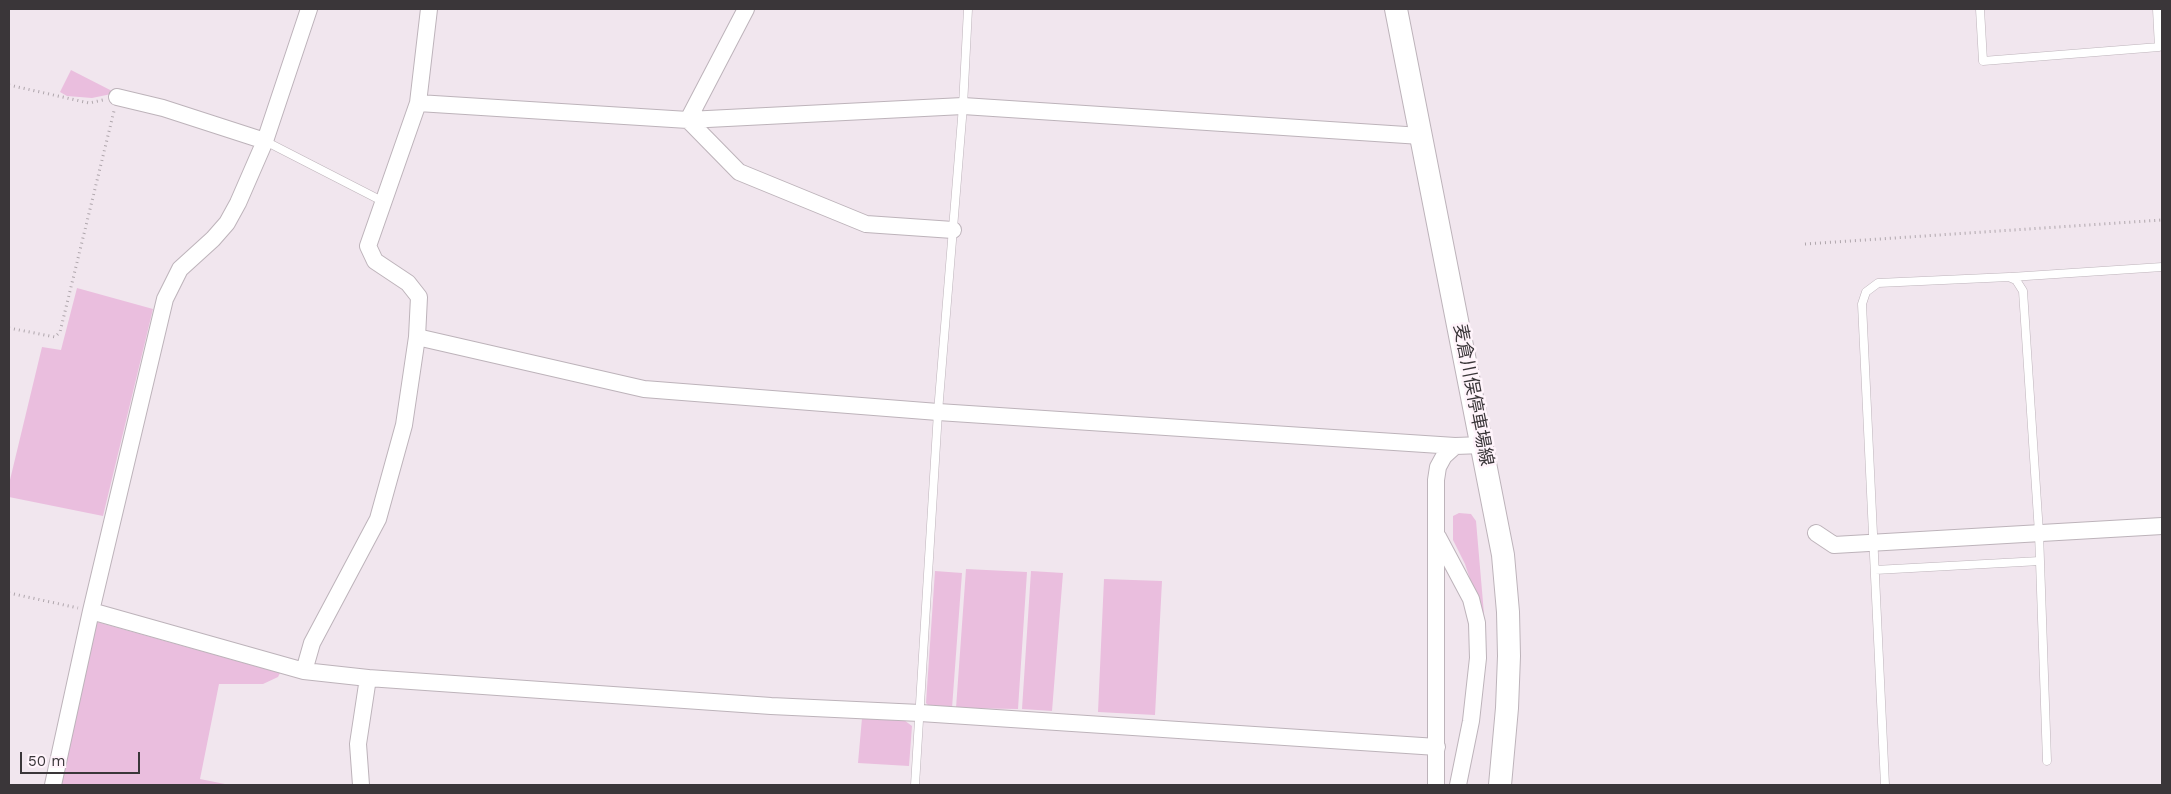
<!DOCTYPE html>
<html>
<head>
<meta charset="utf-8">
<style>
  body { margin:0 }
  #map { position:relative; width:2171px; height:794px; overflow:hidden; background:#f1e6ee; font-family:"Work Sans",sans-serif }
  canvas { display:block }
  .frame { position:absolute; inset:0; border:10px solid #3a3639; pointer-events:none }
  .scale { position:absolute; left:20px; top:752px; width:120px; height:22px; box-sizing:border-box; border:2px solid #3a3639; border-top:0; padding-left:6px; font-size:15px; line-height:18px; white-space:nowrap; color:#3a3639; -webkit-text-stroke:4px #fff4fb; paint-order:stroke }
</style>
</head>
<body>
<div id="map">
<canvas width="2171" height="794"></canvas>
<div class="frame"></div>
<div class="scale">50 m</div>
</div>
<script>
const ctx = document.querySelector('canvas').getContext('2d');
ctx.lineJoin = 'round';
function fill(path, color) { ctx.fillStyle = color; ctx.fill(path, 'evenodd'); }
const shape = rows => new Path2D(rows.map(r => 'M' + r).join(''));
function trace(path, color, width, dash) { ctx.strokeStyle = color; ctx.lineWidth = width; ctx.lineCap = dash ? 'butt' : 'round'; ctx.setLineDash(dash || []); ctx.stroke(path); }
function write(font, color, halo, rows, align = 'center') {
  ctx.font = font + ' "Work Sans","Noto Sans JP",sans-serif'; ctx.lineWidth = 5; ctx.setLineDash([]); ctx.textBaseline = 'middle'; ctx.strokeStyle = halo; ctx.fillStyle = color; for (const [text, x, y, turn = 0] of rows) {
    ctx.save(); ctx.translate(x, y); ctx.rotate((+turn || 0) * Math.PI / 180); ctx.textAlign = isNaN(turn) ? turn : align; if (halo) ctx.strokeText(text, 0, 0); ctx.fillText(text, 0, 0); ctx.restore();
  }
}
const green = shape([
  [71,70,116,93,92,98,67,96,60,92],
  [77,288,153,309,103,516,9,497,9,484,42,347,61,350],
  [1459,513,1471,514,1476,521,1484,614,1479,606,1465,564,1453,540,1453,516],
  [966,569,1027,572,1018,709,956,708],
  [935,571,962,573,952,708,931,708,926,703],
  [1031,571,1063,573,1052,711,1022,709],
  [1104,579,1162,581,1155,715,1098,712],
  [97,622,280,673,278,677,263,684,219,684,200,779,230,785,61,785],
  [862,718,904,720,912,726,909,766,858,763]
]);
const path = shape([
  [9,85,89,103,103,100],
  [1805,244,2162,220],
  [9,328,55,337,60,332,114,111],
  [9,593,78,608]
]);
const lane = shape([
  [1980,9,1983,61,2159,47,2157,9],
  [265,141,384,202],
  [2011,277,2162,267],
  [1875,570,2040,561],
  [915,785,938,412,963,106,968,9],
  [1885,785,1862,304,1866,292,1878,283,2009,277,2016,280,2023,291,2039,533,2047,761]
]);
const street = shape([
  [746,9,688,120,739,172,866,224,953,230],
  [117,97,163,108,265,141],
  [418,103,688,120,963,106,1421,136],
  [417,337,644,389,938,412,1455,446,1483,445],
  [1816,533,1834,545,2162,526],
  [1438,537,1471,599,1477,623,1478,658,1471,721,1458,785],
  [91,611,304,671,368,678,771,706,920,713,1437,747],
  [304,671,312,643,378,519,404,425,417,337,419,297,408,283,375,261,368,246,418,103,429,9],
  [53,785,91,611,165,299,180,269,213,239,227,223,238,203,265,141,309,9],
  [361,785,358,744,368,678],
  [1436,785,1436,480,1438,467,1444,456,1455,446]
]);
const secondary = shape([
  [1396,9,1503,555,1508,612,1509,656,1507,708,1500,785]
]);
const streetNames = [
  ["麦倉川俣停車場線",1473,395,79]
];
fill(green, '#eabede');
trace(lane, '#bdb3ba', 9);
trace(street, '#bdb3ba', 18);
trace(secondary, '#bdb3ba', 24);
trace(path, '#afa6ac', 3, [1, 4]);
trace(lane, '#fff', 8);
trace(street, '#fff', 16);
trace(secondary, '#fff', 22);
write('18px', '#3a3639', '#fff4fb', streetNames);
</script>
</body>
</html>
